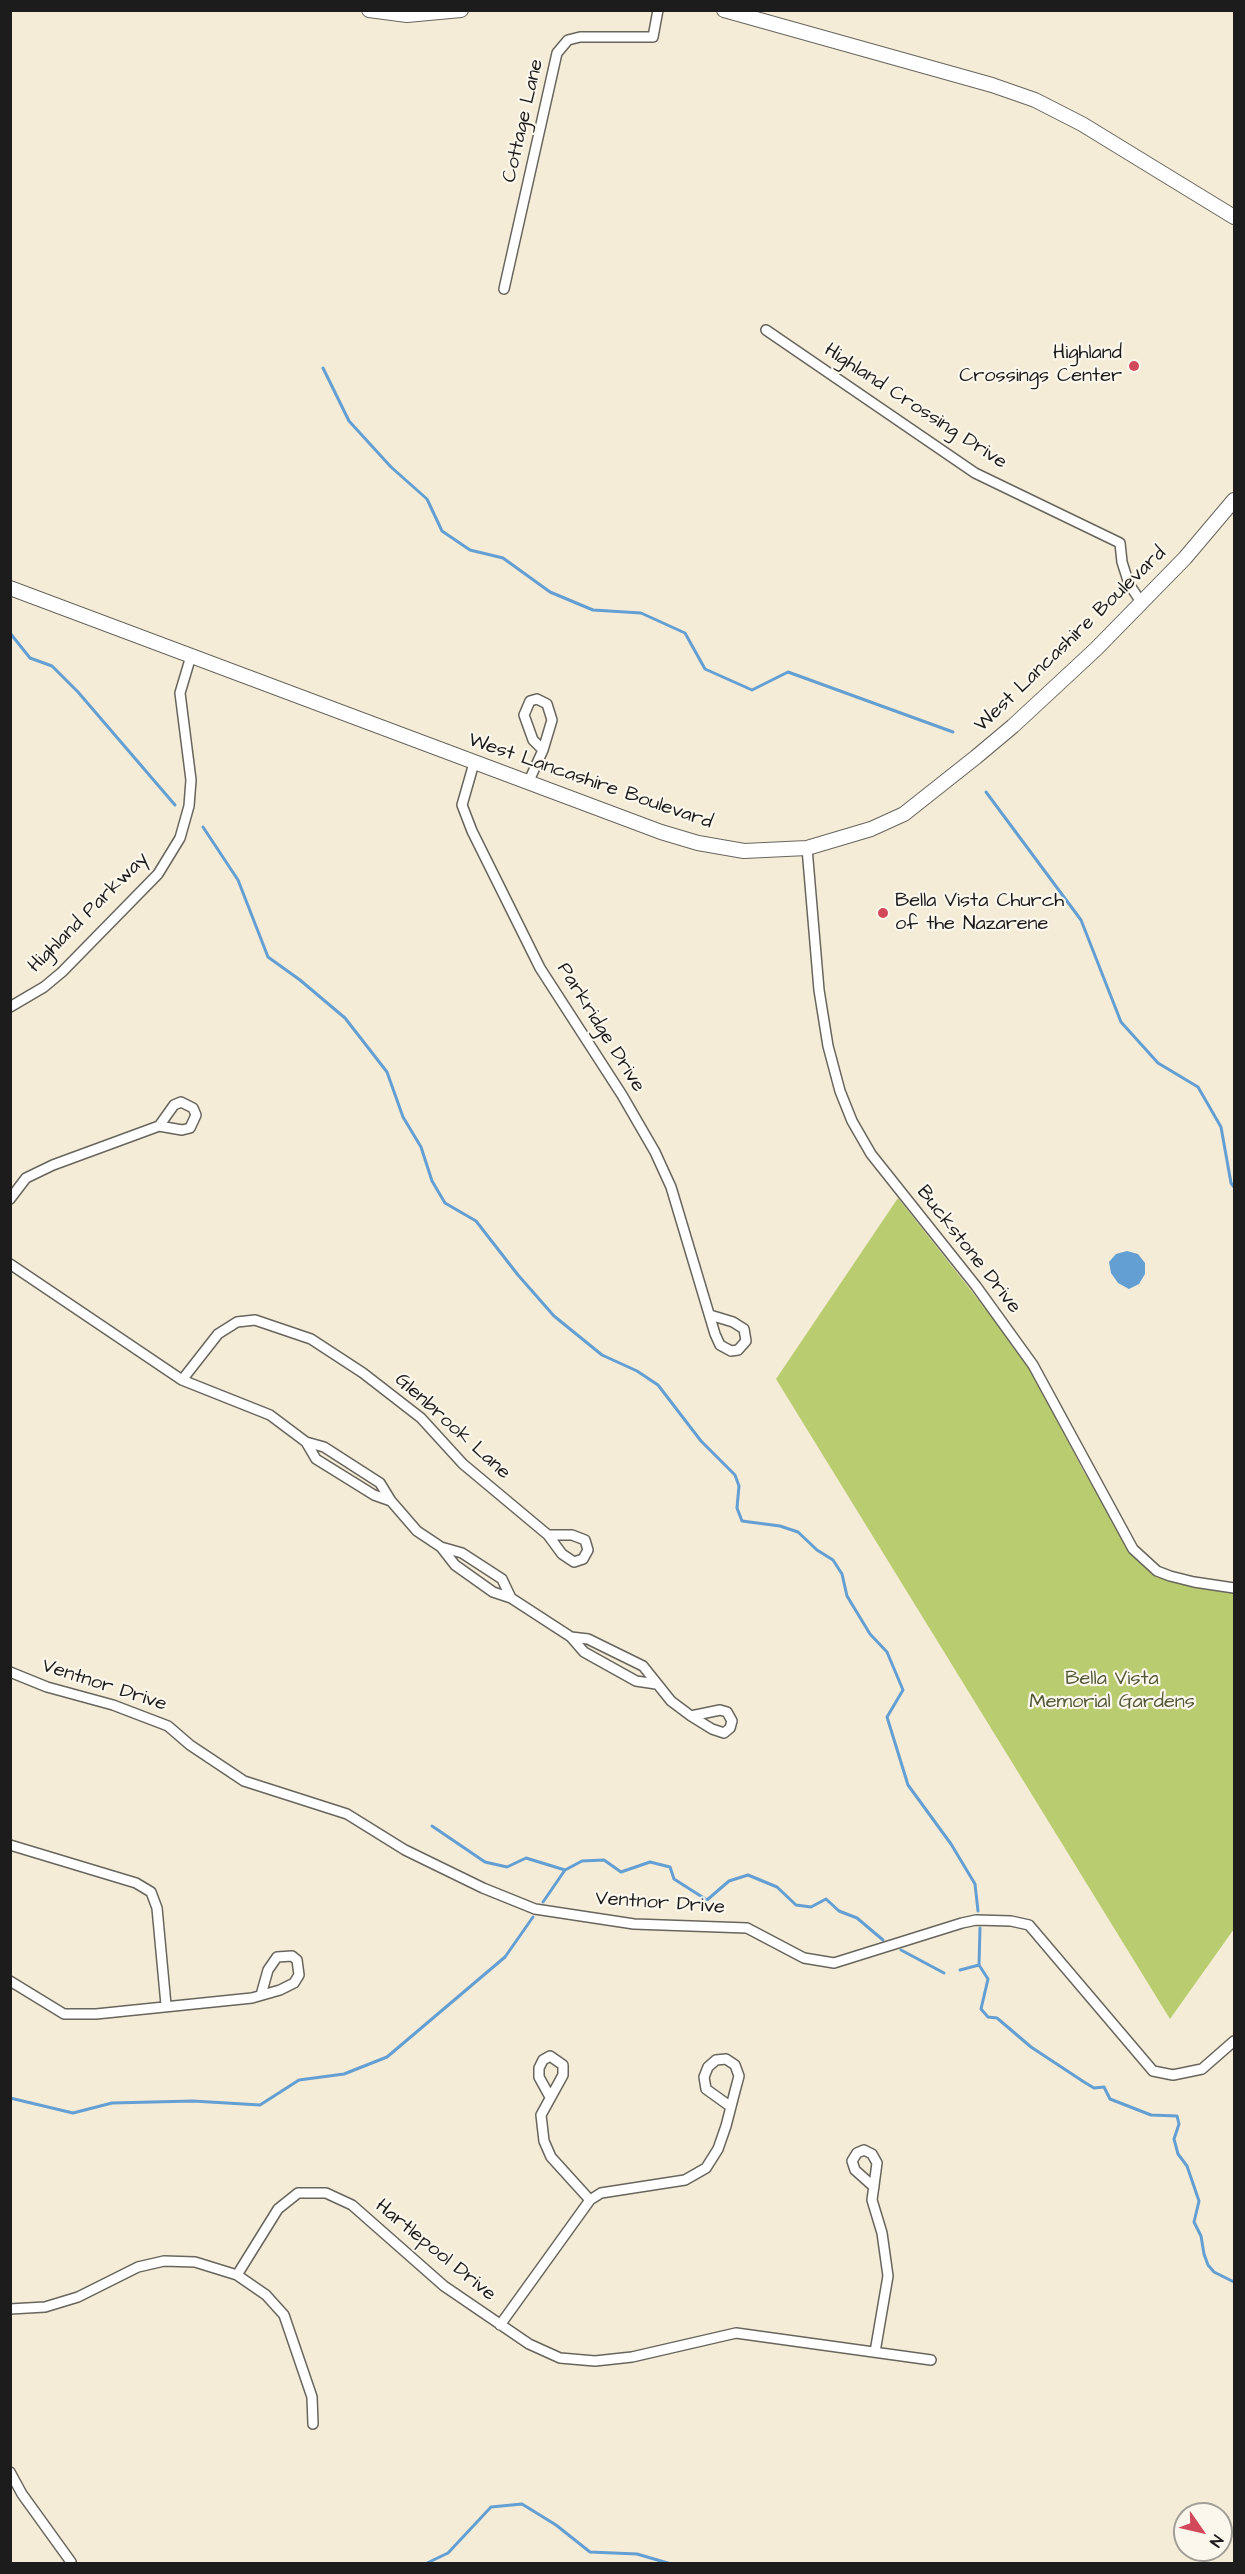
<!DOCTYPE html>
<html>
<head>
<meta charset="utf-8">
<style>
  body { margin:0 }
  #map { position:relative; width:1245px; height:2574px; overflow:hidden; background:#f4ecd6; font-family:"Architects Daughter",sans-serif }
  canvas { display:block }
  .frame { position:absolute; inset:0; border:12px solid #1c1c1c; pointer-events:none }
  .north { position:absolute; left:1173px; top:2502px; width:60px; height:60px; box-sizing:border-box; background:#fbf7ec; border:2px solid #a29f99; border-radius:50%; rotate:124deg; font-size:16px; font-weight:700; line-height:24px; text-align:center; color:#1c1c1c }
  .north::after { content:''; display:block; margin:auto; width:21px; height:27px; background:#d1495b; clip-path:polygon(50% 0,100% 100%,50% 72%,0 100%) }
</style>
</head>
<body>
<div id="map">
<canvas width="1245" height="2574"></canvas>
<div class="frame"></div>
<div class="north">N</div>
</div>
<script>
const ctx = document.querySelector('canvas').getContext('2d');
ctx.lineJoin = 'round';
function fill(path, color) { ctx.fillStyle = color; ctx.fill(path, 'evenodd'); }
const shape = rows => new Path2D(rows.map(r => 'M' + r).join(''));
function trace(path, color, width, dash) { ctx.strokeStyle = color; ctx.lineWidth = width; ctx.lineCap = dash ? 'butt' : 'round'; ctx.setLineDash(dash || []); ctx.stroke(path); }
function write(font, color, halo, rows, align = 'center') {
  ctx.font = font + ' "Architects Daughter",sans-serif'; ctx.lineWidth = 4.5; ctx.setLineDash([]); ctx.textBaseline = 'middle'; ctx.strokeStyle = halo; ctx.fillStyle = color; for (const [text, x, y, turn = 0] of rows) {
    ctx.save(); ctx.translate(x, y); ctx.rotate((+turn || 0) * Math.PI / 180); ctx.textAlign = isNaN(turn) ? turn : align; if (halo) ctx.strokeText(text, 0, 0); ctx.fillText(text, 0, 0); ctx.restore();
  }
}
const green = shape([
  [898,1198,1007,1336,1033,1375,1083,1470,1134,1556,1145,1568,1165,1579,1234,1591,1234,1929,1170,2019,776,1379]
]);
const water = shape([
  [1127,1251,1138,1254,1145,1263,1145,1274,1139,1284,1129,1289,1118,1283,1111,1273,1109,1262,1116,1254]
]);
const stream = shape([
  [323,368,349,421,391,467,427,499,442,531,470,550,503,558,550,592,593,610,641,613,685,633,705,669,752,690,788,672,953,732],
  [10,633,30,658,52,666,78,692,175,805],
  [986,792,1081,920,1121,1022,1158,1063,1198,1087,1221,1127,1231,1183,1234,1187],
  [203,827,238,880,268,957,300,980,345,1018,387,1072,403,1117,421,1147,432,1181,445,1203,476,1221,518,1275,554,1316,602,1355,637,1371,658,1385,701,1441,735,1475,739,1486,737,1508,742,1521,780,1526,798,1532,817,1550,833,1560,842,1574,847,1596,870,1634,887,1652,903,1690,887,1717,908,1785,951,1844,975,1884,978,1911],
  [432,1826,485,1862,507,1867,526,1858,565,1870,582,1861,604,1860,621,1872,650,1862,670,1867,674,1879,707,1900,729,1881,748,1875,777,1887,796,1905,811,1907,826,1899,839,1911,857,1918,883,1940],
  [543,1902,565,1870],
  [980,1928,979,1965,988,1979,981,2009,988,2017,997,2018,1031,2047,1084,2082,1094,2088,1104,2087,1110,2099,1151,2115,1177,2116,1179,2124,1174,2139,1178,2154,1187,2166,1199,2201,1194,2222,1201,2236,1204,2254,1208,2265,1214,2272,1234,2282],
  [901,1950,944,1973],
  [960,1970,979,1965],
  [10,2098,73,2113,112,2103,193,2101,260,2105,299,2080,344,2074,387,2057,505,1957,533,1917],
  [425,2564,448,2553,491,2507,522,2504,556,2525,590,2552,637,2554,671,2564]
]);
const minor = shape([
  [504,289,557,53,568,40,580,37,653,37,658,10],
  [766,330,975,473,1120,543,1122,562,1129,584,1141,602],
  [474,763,462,805,472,831,540,968,622,1095,655,1152,671,1187,715,1334,720,1345,731,1351,738,1350,746,1341,744,1329,733,1322,710,1315],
  [528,783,543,750,552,720,547,704,537,699,530,701,524,715,533,740,543,750],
  [807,848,819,990,828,1046,840,1091,852,1121,871,1154,976,1286,1033,1365,1133,1549,1157,1571,1170,1576,1194,1582,1234,1588],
  [10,1007,44,987,62,972,158,874,180,838,189,806,191,780,180,693,191,656],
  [10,1199,26,1178,53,1165,159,1126,182,1130,190,1128,196,1115,193,1108,181,1102,174,1105,159,1126],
  [10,1264,182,1380,270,1415,306,1442,316,1459,374,1495,391,1501],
  [182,1380,218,1334,237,1322,255,1320,311,1339,363,1373,421,1418,463,1464,548,1535,562,1554,574,1562,583,1559,588,1550,585,1540,572,1535,548,1535],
  [306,1442,324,1447,380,1483,391,1501,417,1531,441,1547,455,1565,493,1592,511,1598,571,1637,584,1652,636,1681,656,1684],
  [441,1547,462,1553,502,1579,511,1598],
  [571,1637,588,1639,643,1666,671,1701,691,1716,712,1729,724,1733,730,1728,732,1721,727,1712,720,1710,691,1716],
  [10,1672,47,1687,113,1705,168,1726,190,1745,244,1781,347,1814,405,1850,483,1888,535,1909,634,1924,747,1928,804,1958,834,1963,962,1923,976,1920,1011,1921,1029,1925,1153,2071,1173,2075,1202,2069,1234,2041],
  [10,1845,136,1883,151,1892,157,1908,166,2005],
  [10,1981,64,2014,96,2014,252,1998,280,1990,294,1983,299,1975,297,1960,292,1956,277,1957,268,1970,261,1995],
  [550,2097,539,2077,539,2068,543,2060,550,2056,563,2065,563,2075,541,2115,544,2141,551,2157,590,2200],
  [874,2187,855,2170,852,2161,857,2153,864,2150,872,2154,877,2163,872,2200,882,2233,888,2276,875,2352],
  [237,2275,278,2209,298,2193,326,2193,352,2205,444,2286,529,2344,560,2358,595,2361,632,2357,736,2333,931,2360],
  [10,2309,45,2307,78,2297,138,2267,164,2261,195,2262,237,2275,266,2295,284,2315,312,2397,313,2424],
  [500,2325,590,2200,601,2193,685,2180,706,2168,718,2149,726,2126,735,2091,739,2076,735,2065,726,2059,716,2060,708,2067,704,2077,706,2089,731,2107],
  [10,2472,22,2494,71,2562]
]);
const secondary = shape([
  [369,10,407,15,461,10],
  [724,10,992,85,1035,100,1082,124,1234,217],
  [10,588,661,832,698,843,744,851,807,848,871,829,904,814,976,757,1013,726,1096,649,1185,558,1234,500]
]);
const markers = [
  [1134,366,6,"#d1495b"],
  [883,913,6,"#d1495b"]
];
const streetNames = [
  ["Cottage Lane",524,121,-77],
  ["Highland Crossing Drive",915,407,33],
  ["West Lancashire Boulevard",1071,640,-44],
  ["West Lancashire Boulevard",590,782,19],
  ["Highland Parkway",89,913,-45],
  ["Parkridge Drive",600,1028,58],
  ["Buckstone Drive",968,1250,52],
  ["Glenbrook Lane",452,1427,42],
  ["Ventnor Drive",104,1686,18],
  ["Ventnor Drive",660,1904,4],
  ["Hartlepool Drive",435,2251,39]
];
const poiNames = [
  ["Highland",1122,354],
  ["Crossings Center",1122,377],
  ["Bella Vista Church",895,902,"left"],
  ["of the Nazarene",895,925,"left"]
];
const parkNames = [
  ["Bella Vista",1112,1680],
  ["Memorial Gardens",1112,1703]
];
fill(green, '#b9cd70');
fill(water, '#649fd4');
trace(stream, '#649fd4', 3);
trace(minor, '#68655d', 12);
trace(secondary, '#68655d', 16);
trace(minor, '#fff', 9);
trace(secondary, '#fff', 14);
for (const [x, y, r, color] of markers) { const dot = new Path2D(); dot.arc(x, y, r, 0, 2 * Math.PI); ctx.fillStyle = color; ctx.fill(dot); trace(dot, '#fbf7ec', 2); }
write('20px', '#1c1c1c', '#fbf7ec', streetNames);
write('20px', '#1c1c1c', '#fbf7ec', poiNames, 'right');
write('20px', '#535a39', '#fbf7ec', parkNames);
</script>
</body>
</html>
